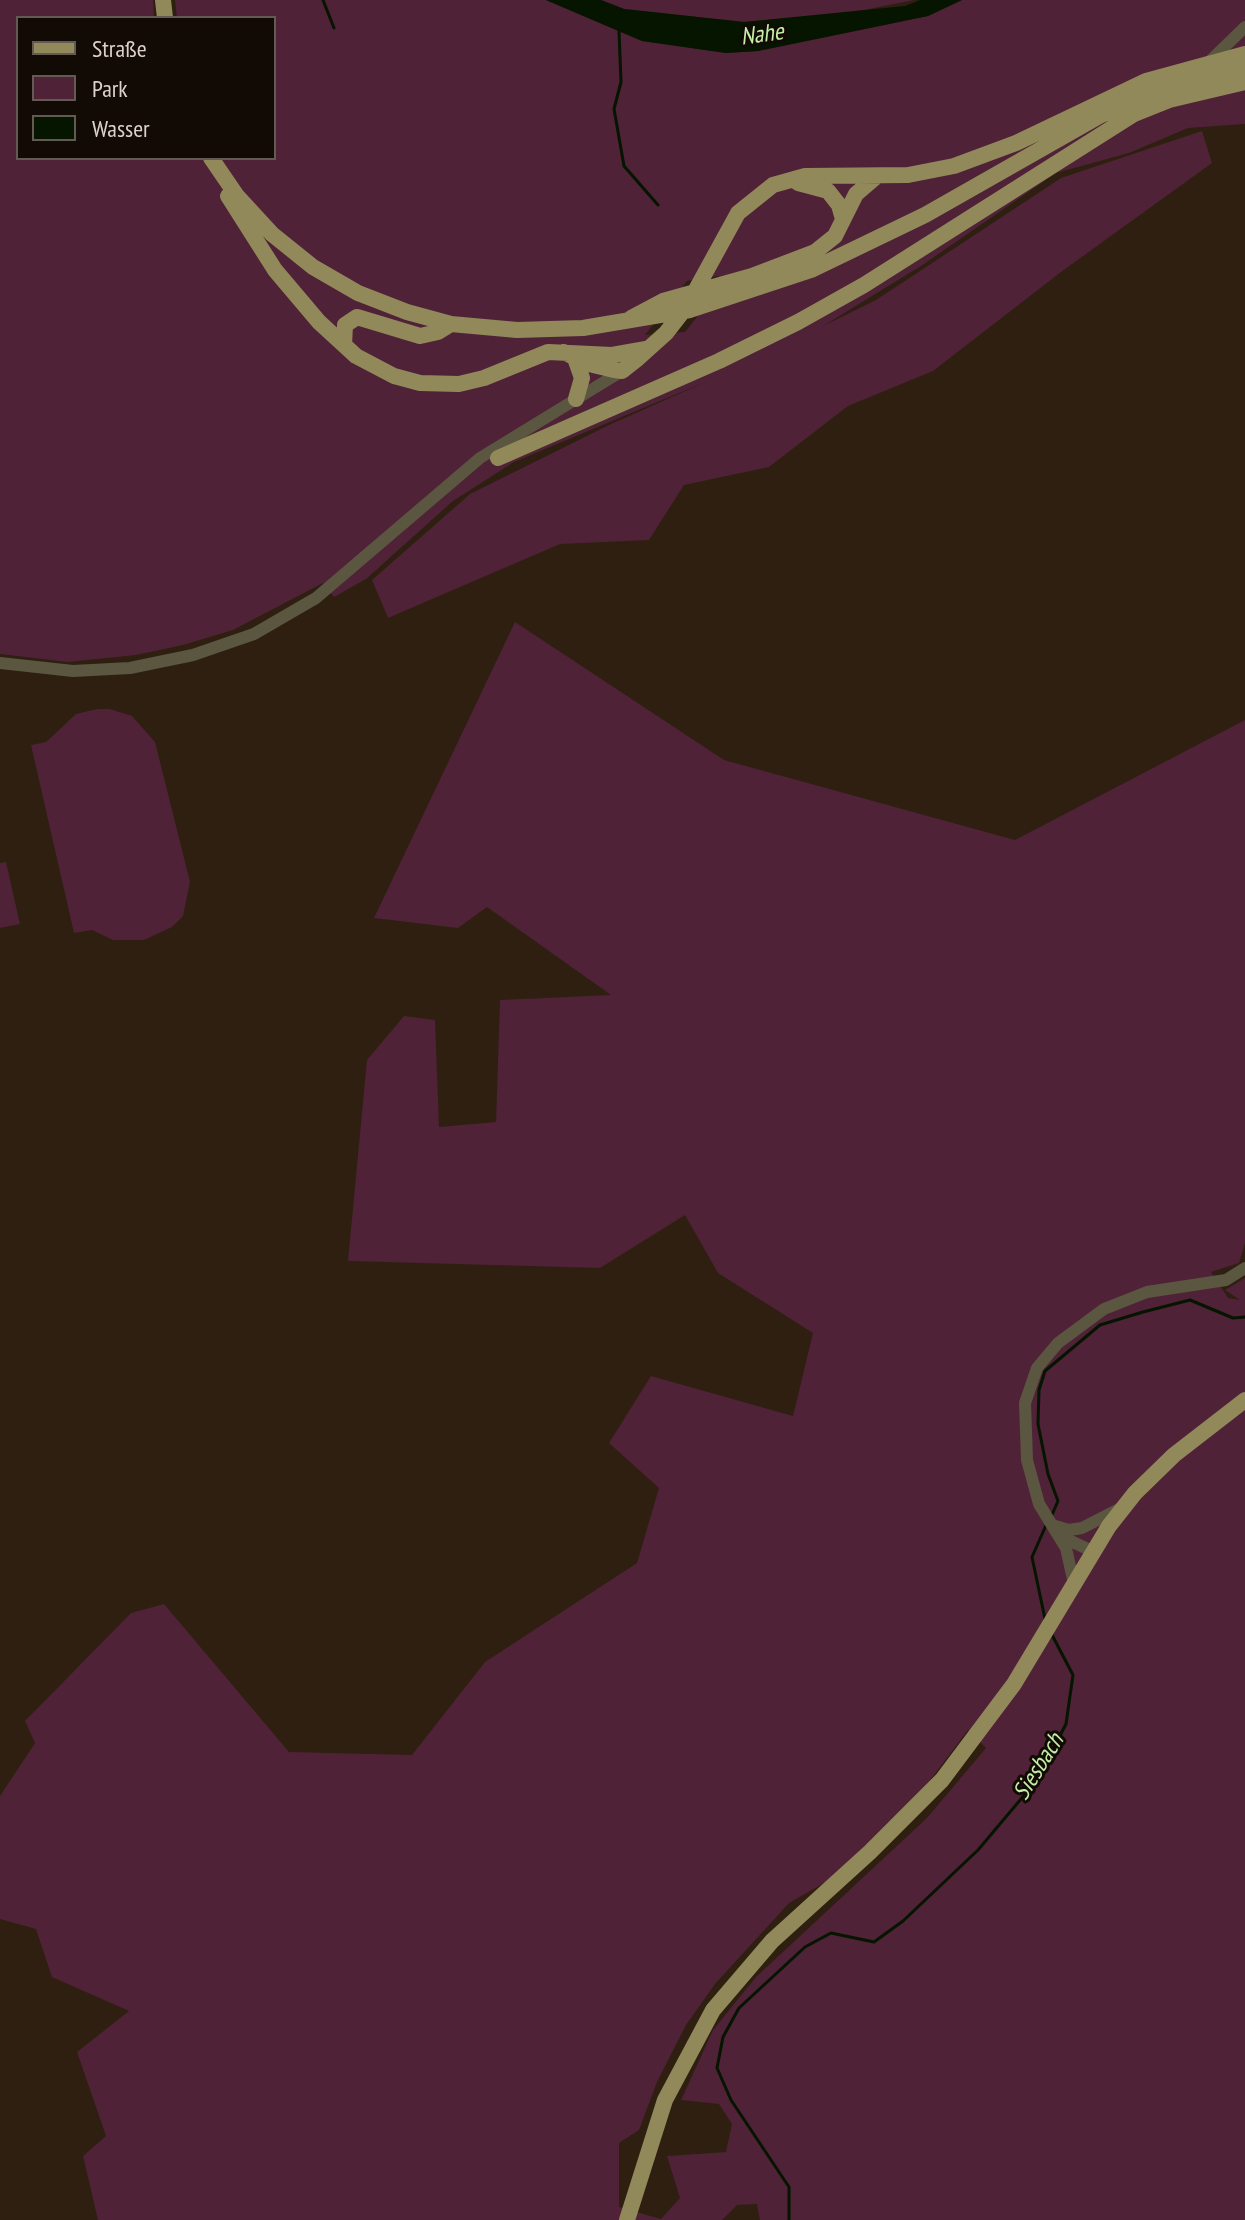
<!DOCTYPE html>
<html>
<head>
<meta charset="utf-8">
<style>
  body { margin:0 }
  #map { position:relative; width:1245px; height:2220px; overflow:hidden; background:#2e1f11; font-family:"PT Sans Narrow",sans-serif }
  canvas { display:block }
  .legend { position:absolute; left:16px; top:16px; width:260px; height:144px; box-sizing:border-box; background:#110a05; border:2px solid #635a54; margin:0; padding:10px 14px; list-style:none; font-size:24px; color:#ddd2ca }
  .legend li { display:flex; align-items:center; gap:16px; height:40px }
  .legend b { width:40px; border:2px solid #635a54 }
</style>
</head>
<body>
<div id="map">
<canvas width="1245" height="2220"></canvas>
<ul class="legend">
<li><b style="height:10px;background:#92895b"></b>Straße</li>
<li><b style="height:22px;background:#4f2237"></b>Park</li>
<li><b style="height:22px;background:#051500"></b>Wasser</li>
</ul>
</div>
<script>
const ctx = document.querySelector('canvas').getContext('2d');
ctx.lineJoin = 'round';
function fill(path, color) { ctx.fillStyle = color; ctx.fill(path, 'evenodd'); }
const shape = rows => new Path2D(rows.map(r => 'M' + r).join(''));
function trace(path, color, width, dash) { ctx.strokeStyle = color; ctx.lineWidth = width; ctx.lineCap = dash ? 'butt' : 'round'; ctx.setLineDash(dash || []); ctx.stroke(path); }
function write(font, color, halo, rows, align = 'center') {
  ctx.font = font + ' "PT Sans Narrow",sans-serif'; ctx.lineWidth = 6; ctx.setLineDash([]); ctx.textBaseline = 'middle'; ctx.strokeStyle = halo; ctx.fillStyle = color; for (const [text, x, y, turn = 0] of rows) {
    ctx.save(); ctx.translate(x, y); ctx.rotate((+turn || 0) * Math.PI / 180); ctx.textAlign = isNaN(turn) ? turn : align; if (halo) ctx.strokeText(text, 0, 0); ctx.fillText(text, 0, 0); ctx.restore();
  }
}
const green = shape([
  [0,0,153,0,154,18,18,18,18,158,274,158,274,18,177,18,175,0,546,0,642,41,726,53,758,51,928,16,962,0,1245,0,1245,124,1188,128,1129,153,1056,173,921,266,823,326,876,300,1061,178,1202,131,1212,163,1061,272,933,371,848,406,769,467,684,485,649,540,560,544,388,618,372,580,470,494,611,424,708,381,514,462,453,501,366,579,334,597,323,583,233,630,183,645,136,655,68,662,0,654],
  [719,276,700,313,685,332,645,335,687,281],
  [601,0,914,0,849,13,744,22,624,9],
  [515,622,724,760,1015,840,1245,720,1245,1243,1239,1263,1211,1272,1228,1298,1240,1300,1225,1290,1245,1278,1245,2220,760,2220,757,2204,737,2205,722,2220,98,2220,83,2156,106,2136,77,2052,129,2011,52,1977,36,1929,0,1919,0,1796,35,1743,25,1721,131,1613,164,1604,289,1752,412,1755,485,1662,637,1563,659,1488,609,1443,651,1376,793,1416,813,1333,718,1273,685,1215,600,1268,348,1261,367,1060,404,1016,435,1020,439,1127,496,1122,500,1000,611,995,487,907,458,928,374,918],
  [968,1730,986,1748,927,1818,756,1977,713,2030,681,2100,719,2104,732,2124,726,2152,667,2156,680,2198,661,2219,619,2207,619,2143,639,2130,657,2082,686,2025,715,1984,789,1903,833,1878,925,1787],
  [97,709,110,709,132,716,155,742,190,882,183,916,172,927,144,940,113,940,92,930,74,933,31,745,46,742,76,714],
  [6,862,20,924,0,928,0,863]
]);
const water = shape([
  [546,0,601,0,624,9,744,22,905,6,920,0,962,0,928,16,758,51,726,53,642,41]
]);
const stream = shape([
  [323,0,334,28],
  [619,31,621,82,614,109,624,166,658,205],
  [1051,1517,1058,1501,1048,1474,1038,1424,1039,1390,1045,1371,1100,1325,1143,1312,1190,1300,1233,1318,1245,1317],
  [1045,1619,1032,1557,1047,1523],
  [789,2220,789,2187,731,2100,717,2068,723,2037,739,2008,805,1947,831,1933,874,1942,903,1921,978,1850,1037,1780,1066,1724,1073,1675,1051,1633]
]);
const minor = shape([
  [1210,61,1245,27],
  [0,663,73,671,130,668,193,655,254,634,316,598,480,458,622,371],
  [1052,1525,1069,1530,1082,1528,1119,1509],
  [1060,1536,1094,1552],
  [1074,1584,1066,1548,1039,1504,1027,1460,1025,1403,1037,1368,1058,1343,1104,1309,1147,1292,1226,1280,1245,1268]
]);
const major = shape([
  [163,0,165,18],
  [1124,118,1169,100,1245,82],
  [211,158,237,196,272,234,313,267,358,293,407,312,451,324,517,330,583,328,690,310,811,270,925,215,1101,115,1165,89,1245,69],
  [798,183,828,191,839,205,843,219],
  [228,196,275,270,319,322,356,356,394,376,420,383,459,384,484,378,548,352,612,355,646,349],
  [631,318,663,301,752,276,815,252,835,236,856,194,877,176],
  [344,345,345,325,357,317,420,336,438,332,451,324],
  [564,352,585,363,614,370,622,371,636,360,666,333,687,306,738,213,773,185,805,176,908,175,954,166,1016,143,1146,81,1245,54],
  [575,358,582,378,576,399],
  [498,458,719,361,798,322,864,285,1134,114],
  [627,2220,665,2100,713,2010,772,1941,870,1852,942,1780,1014,1684,1109,1526,1135,1493,1174,1455,1245,1400]
]);
const waterNames = [
  ["Nahe",762,35,-8],
  ["Siesbach",1039,1767,-58]
];
fill(green, '#4f2237');
fill(water, '#051500');
trace(stream, '#051500', 3);
trace(minor, '#5b5640', 12);
trace(major, '#92895b', 16);
write('italic 24px', '#c5efa6', '#110a05', waterNames);
</script>
</body>
</html>
